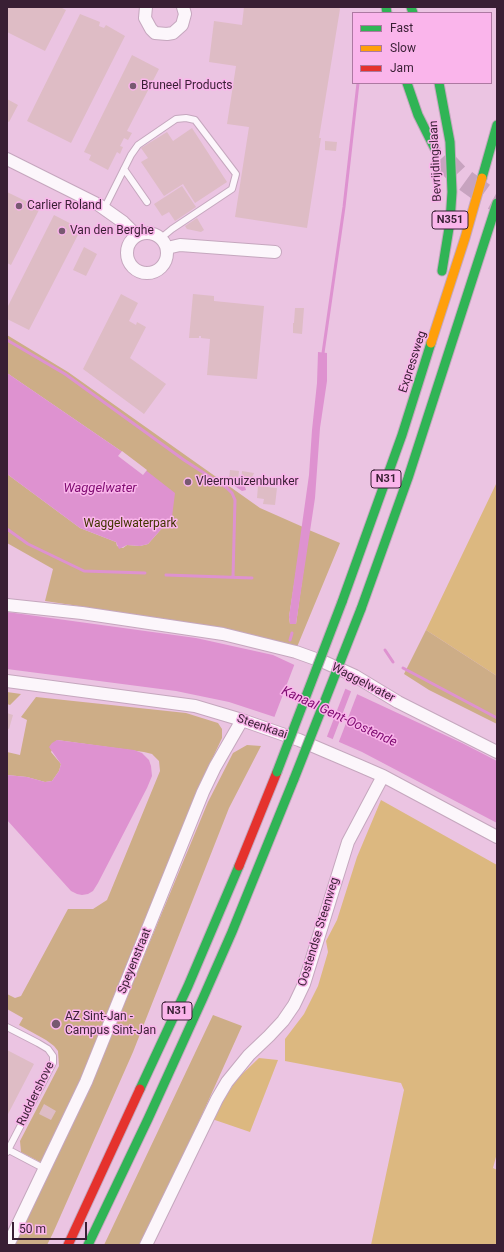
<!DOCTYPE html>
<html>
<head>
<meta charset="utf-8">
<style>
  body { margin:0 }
  #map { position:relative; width:504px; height:1252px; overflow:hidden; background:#ebc4e2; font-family:Roboto,sans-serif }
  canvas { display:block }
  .frame { position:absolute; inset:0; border:8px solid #391f34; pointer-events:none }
  .legend { position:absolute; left:352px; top:12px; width:140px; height:72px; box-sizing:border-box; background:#fab5eb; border:1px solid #ad79a2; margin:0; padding:5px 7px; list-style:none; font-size:12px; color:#391f34 }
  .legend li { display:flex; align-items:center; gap:8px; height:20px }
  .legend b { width:20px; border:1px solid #ad79a2 }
  .scale { position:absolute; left:12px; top:1222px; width:75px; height:18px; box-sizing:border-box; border:2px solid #391f34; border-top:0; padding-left:5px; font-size:12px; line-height:14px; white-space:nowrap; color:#391f34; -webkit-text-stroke:3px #fab5eb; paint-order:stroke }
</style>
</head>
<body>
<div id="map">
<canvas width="504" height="1252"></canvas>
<div class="frame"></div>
<ul class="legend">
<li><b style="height:5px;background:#30b455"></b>Fast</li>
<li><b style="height:5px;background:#ff9f0a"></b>Slow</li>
<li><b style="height:5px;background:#e5322d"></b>Jam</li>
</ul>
<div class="scale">50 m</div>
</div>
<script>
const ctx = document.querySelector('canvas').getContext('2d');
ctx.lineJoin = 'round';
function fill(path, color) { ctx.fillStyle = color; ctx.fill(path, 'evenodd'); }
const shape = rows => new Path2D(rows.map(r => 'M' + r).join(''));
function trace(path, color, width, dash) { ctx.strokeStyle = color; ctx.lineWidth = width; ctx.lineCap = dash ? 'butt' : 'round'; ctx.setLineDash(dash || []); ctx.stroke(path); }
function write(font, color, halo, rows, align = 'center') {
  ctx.font = font + ' Roboto,sans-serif'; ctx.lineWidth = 3; ctx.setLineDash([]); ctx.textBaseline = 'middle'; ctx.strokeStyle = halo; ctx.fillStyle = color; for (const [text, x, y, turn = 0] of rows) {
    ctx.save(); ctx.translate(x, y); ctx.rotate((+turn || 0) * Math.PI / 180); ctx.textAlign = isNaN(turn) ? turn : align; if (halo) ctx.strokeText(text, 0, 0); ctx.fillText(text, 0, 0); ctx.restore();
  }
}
const green = shape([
  [497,482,497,676,426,630],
  [381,800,497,865,497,1153,493,1168,497,1170,497,1245,371,1245,404,1090,401,1083,285,1061,285,1039,304,1014,318,986,328,952,326,941,337,920,357,857],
  [259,1058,278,1060,250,1132,212,1119,236,1080]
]);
const forest = shape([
  [7,335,68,372,260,508,303,527,289,617,290,624,296,624,309,530,340,543,297,647,173,620,45,601,53,569,7,543,7,474,80,528,116,542,117,546,123,548,127,545,140,546,148,544,172,517,121,451,7,373],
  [426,630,497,676,497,724,429,690,404,674],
  [7,692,21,694,10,705,7,704],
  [36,697,186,713,218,723,222,729,222,738,198,789,83,1081,45,1159,40,1162,21,1152,20,1141,59,1066,58,1051,54,1046,46,1040,19,1025,23,1018,7,1009,7,994,15,998,21,996,68,909,93,909,107,900,160,771,159,761,152,754,144,752,57,740,51,752,61,764,59,771,52,781,45,782,27,777,7,775,7,752,20,755,27,720,21,717],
  [247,745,261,746,229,808,133,1052,53,1233,47,1245,13,1245,97,1069,208,802,233,753],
  [213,1015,242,1026,178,1168,140,1245,104,1245]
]);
const water = shape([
  [318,352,327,353,327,381,320,428,315,498,296,624,290,624,289,617,309,475,312,430,317,383],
  [7,373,121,451,175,493,172,517,148,544,140,546,127,545,119,549,116,542,80,528,7,474],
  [227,478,236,485,242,485,245,487,246,490,242,491,226,480],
  [7,612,196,638,273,655,462,743,497,761,497,823,362,752,305,727,229,702,176,691,7,669],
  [57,740,134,750,142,753,149,760,151,766,152,776,147,788,98,883,93,891,88,894,82,895,77,894,71,891,7,820,7,775,27,777,45,782,52,781,59,771,61,764,49,747,52,743]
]);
const pier = shape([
  [122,451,147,470,143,475,118,456],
  [295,663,346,687,326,739,304,729,274,718],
  [352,689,358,692,338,744,332,741]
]);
const stream = shape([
  [7,340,65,374,184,460,227,488,232,493,235,500,233,577],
  [323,353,344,207,358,83],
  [7,529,28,544,84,571,145,573],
  [166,575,252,578],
  [290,640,292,633],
  [385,650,393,662],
  [403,668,497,718]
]);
const building = shape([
  [7,7,60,7,66,10,45,51,7,32],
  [244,7,339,7,340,9,319,138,321,138,307,228,235,217,249,127,227,124,236,66,209,62,214,21,242,25],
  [80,14,100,22,99,26,104,28,106,25,125,36,71,143,27,121],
  [132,55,159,69,127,131,132,133,128,140,124,138,120,146,123,147,120,154,117,152,108,170,89,160,91,155,84,152],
  [7,99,18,105,9,122,7,121],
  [192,128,227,182,195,203,183,184,164,196,141,162,148,158,141,148,167,132,173,141],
  [325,141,337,142,336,151,325,150],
  [182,186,196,207,175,221,169,212,162,216,154,204],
  [7,192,40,208,11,265,7,263],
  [54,215,81,229,29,330,7,319,7,308],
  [197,218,204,230,201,232,187,229,185,226],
  [84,247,97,254,86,276,73,270],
  [121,294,138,303,129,321,136,325,137,322,146,327,130,358,166,384,144,414,83,369],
  [193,294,214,296,214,301,264,306,257,379,207,375,210,339,201,338,201,336,199,336,199,338,189,338],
  [295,308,304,308,302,334,293,333,293,323,294,323],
  [230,470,239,471,238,480,229,479],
  [242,471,254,473,250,482,241,481],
  [258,486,277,488,275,505,263,504,264,499,257,498],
  [7,713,13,715,9,729,7,728],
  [7,1050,34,1064,7,1116],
  [44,1104,56,1111,51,1120,39,1114]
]);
const highwayTunnel = shape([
  [442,158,459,176,484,194,495,200]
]);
const lane = shape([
  [124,169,147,202],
  [104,209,131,155,138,145,176,119,186,118,195,120,236,174,232,189,172,229,161,238],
  [7,1027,38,1043,48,1049,53,1056,53,1063,7,1152],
  [7,1149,45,1169]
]);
const street = shape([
  [146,7,145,18,151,29,155,33,167,34,173,33,182,25,185,14,183,7],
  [7,159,99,205,123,222,136,235],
  '127 253a20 20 0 1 1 40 0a20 20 0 1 1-40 0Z',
  [167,248,180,245,275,252],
  [7,605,82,613,223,634,296,652,324,662,355,676,398,702,497,752],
  [7,681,195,706,242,720,299,740,360,766,383,776,497,837],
  [8,1245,86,1082,203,792,215,767,242,720],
  [146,1245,217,1099,227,1082,249,1055,269,1036,283,1021,294,1005,304,984,348,842,383,776]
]);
const fast = shape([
  [386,7,387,13],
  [411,7,413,13],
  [407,83,418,115,435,149],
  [439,83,450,142,452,192,450,222,442,271],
  [482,178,497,125],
  [342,602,402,435,431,343],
  [361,609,408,478,497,203],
  [140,1089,188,986,239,866],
  [88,1245,148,1119,203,998,232,932,294,779]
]);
const slow = shape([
  [431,343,465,238,482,178]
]);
const jam = shape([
  [239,866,277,772],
  [68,1245,140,1089]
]);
const fastBridge = shape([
  [277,772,342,602],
  [294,779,361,609]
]);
const markers = [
  [133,86,4,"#775971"],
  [19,206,4,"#775971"],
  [62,231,4,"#775971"],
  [188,482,4,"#775971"],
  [56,1024,5,"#775971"]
];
const shields = [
  [450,220,36],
  [386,479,30],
  [177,1011,30]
];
const shieldNames = [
  ["N351",450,220],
  ["N31",386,479],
  ["N31",177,1011]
];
const poiNames = [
  ["Bruneel Products",141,86],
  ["Carlier Roland",27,206],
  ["Van den Berghe",70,231],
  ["Vleermuizenbunker",196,482],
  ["AZ Sint-Jan -",65,1017],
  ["Campus Sint-Jan",65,1031]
];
const streetNames = [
  ["Bevrijdingslaan",436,161,-93],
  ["Expressweg",413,362,-72],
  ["Waggelwater",363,683,28],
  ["Steenkaai",262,727,19],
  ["Oostendse Steenweg",319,932,-73],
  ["Speyenstraat",135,961,-68],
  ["Ruddershove",36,1094,-64]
];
const parkNames = [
  ["Waggelwaterpark",130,524]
];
const waterNames = [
  ["Waggelwater",100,489],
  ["Kanaal Gent-Oostende",339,717,25]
];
fill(green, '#dcb880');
fill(forest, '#cdad87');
fill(water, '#de92d0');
fill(pier, '#ebc4e2');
trace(stream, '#de92d0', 3);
fill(building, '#debcc5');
trace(highwayTunnel, '#c7a3bf', 22, [22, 11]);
trace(lane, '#c5a7be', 8);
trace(street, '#c5a7be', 14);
trace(fast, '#c5a7be', 11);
trace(slow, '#c5a7be', 11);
trace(jam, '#c5a7be', 11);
trace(lane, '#fcf6fb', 6);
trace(street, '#fcf6fb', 12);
trace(fast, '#30b455', 9);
trace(slow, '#ff9f0a', 9);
trace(jam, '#e5322d', 9);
trace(fastBridge, '#c5a7be', 11, []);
trace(fastBridge, '#30b455', 9);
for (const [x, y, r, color] of markers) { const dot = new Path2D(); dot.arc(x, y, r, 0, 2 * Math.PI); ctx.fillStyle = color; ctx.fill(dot); trace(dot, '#fab5eb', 1.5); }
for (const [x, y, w] of shields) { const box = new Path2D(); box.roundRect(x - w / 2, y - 9, w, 18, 3); ctx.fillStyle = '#fab5eb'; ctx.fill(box); trace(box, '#391f34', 1); }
write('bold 11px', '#391f34', null, shieldNames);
write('12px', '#391f34', '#fab5eb', poiNames, 'left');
write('12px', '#391f34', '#fab5eb', streetNames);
write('12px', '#423500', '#fab5eb', parkNames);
write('italic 13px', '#7f0b71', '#fab5eb', waterNames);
</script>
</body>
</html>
